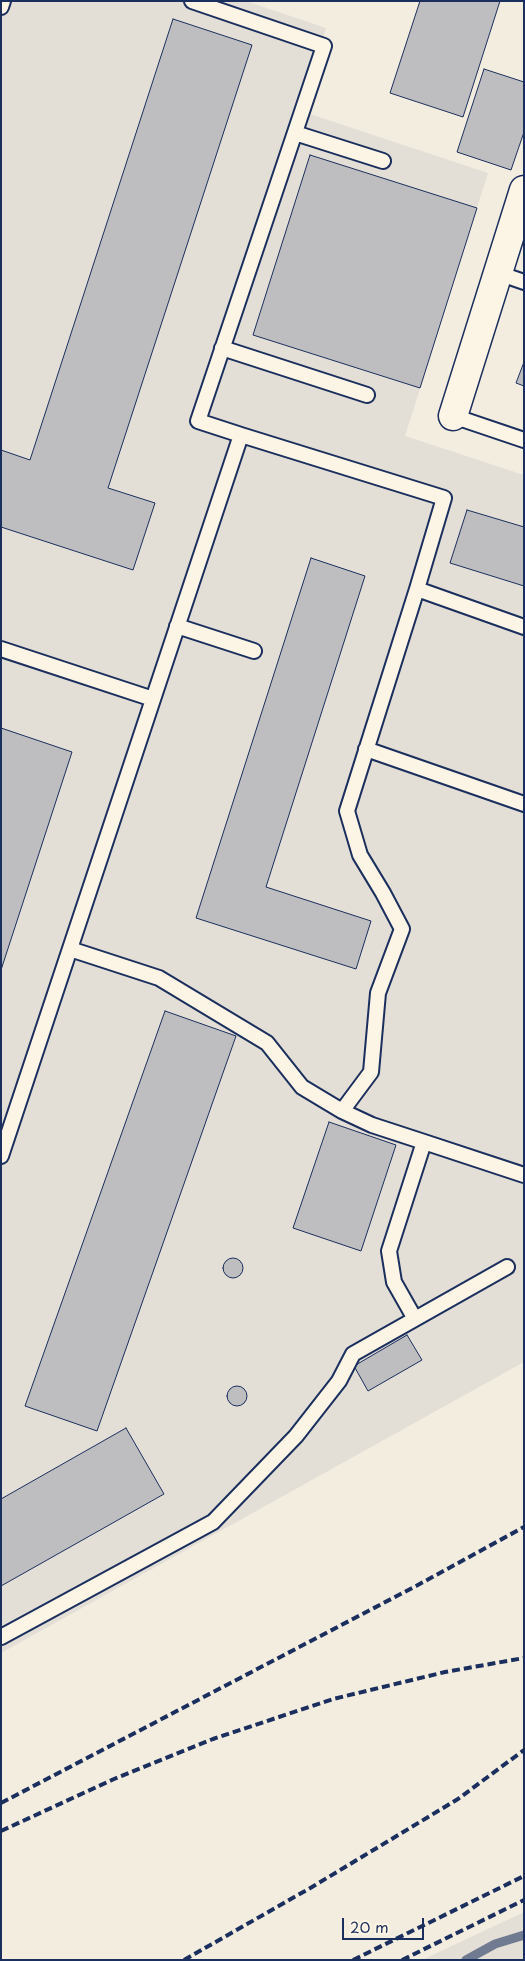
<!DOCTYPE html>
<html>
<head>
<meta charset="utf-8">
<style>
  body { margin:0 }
  #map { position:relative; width:525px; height:1961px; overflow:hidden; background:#f3ede0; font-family:"Playpen Sans",sans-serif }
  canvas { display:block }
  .frame { position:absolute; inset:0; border:2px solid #1b2f5e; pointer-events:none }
  .scale { position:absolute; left:342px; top:1918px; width:82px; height:22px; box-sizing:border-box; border:2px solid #1b2f5e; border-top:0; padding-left:6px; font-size:15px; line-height:18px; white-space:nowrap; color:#1b2f5e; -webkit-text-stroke:4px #fcf5e5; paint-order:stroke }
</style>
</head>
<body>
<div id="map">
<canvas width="525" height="1961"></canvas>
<div class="frame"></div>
<div class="scale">20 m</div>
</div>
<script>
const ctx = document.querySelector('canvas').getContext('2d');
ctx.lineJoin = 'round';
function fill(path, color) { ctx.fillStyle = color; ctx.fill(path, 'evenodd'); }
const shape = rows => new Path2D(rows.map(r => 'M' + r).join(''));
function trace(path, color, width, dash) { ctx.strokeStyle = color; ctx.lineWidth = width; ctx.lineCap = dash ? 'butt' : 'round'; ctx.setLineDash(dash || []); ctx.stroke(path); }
const built = shape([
  [1,1,246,1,326,28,301,111,488,173,405,436,524,475,524,1362,1,1653],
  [524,1912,524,1960,422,1960]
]);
const stream = shape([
  [466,1960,495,1944,524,1935]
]);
const building = shape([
  [420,1,500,1,463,117,390,93,420,1],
  [173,19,252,45,108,488,155,503,133,570,1,527,1,450,30,460,173,19],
  [484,69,524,82,524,132,511,170,457,152,484,69],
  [310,155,477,208,420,388,253,335,310,155],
  [524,362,524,386,516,383,524,362],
  [467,510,524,527,524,586,450,563,467,510],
  [311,558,365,576,266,887,371,921,356,969,196,918,311,558],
  [1,728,72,752,1,970,1,728],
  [165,1011,236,1036,97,1431,25,1406,165,1011],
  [329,1122,396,1145,361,1251,293,1228,329,1122],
  '223 1268a10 10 0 1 1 20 0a10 10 0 1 1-20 0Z',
  [407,1335,422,1360,368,1391,354,1366,407,1335],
  '227 1396a10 10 0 1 1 20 0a10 10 0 1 1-20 0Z',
  [126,1428,164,1494,1,1586,1,1499,126,1428]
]);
const lane = shape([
  [192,1,324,46,198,421,241,435],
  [1,7,3,1],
  [295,133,383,161],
  [498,273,524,282],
  [222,348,367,395],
  [453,416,524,440],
  [417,589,524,627],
  [177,626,254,651],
  [1,649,153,699],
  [366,749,524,804],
  [342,1111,372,1125,424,1142,389,1251,394,1282,415,1319],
  [424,1142,524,1175],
  [1,1156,241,435,444,498,417,589,347,811,360,855,383,893,402,929,378,993,371,1072,342,1111,302,1087,267,1043,159,978,70,949],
  [1,1637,213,1522,296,1436,339,1381,353,1354,507,1267]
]);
const street = shape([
  [453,416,524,190]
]);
const rail = shape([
  [1,1803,416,1586,524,1527],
  [1,1831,114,1779,213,1739,333,1699,445,1672,524,1658],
  [184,1960,312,1887,458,1799,524,1750],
  [353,1960,524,1876],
  [402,1960,524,1900]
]);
fill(built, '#e3dfd6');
trace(stream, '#707a91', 9);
fill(building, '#bebec0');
trace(building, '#1b2f5e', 1);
trace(lane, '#1b2f5e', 18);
trace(street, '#1b2f5e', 31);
trace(lane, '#fcf5e5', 14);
trace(street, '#fcf5e5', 28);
trace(rail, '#1b2f5e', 4, [8, 4]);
</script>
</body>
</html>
